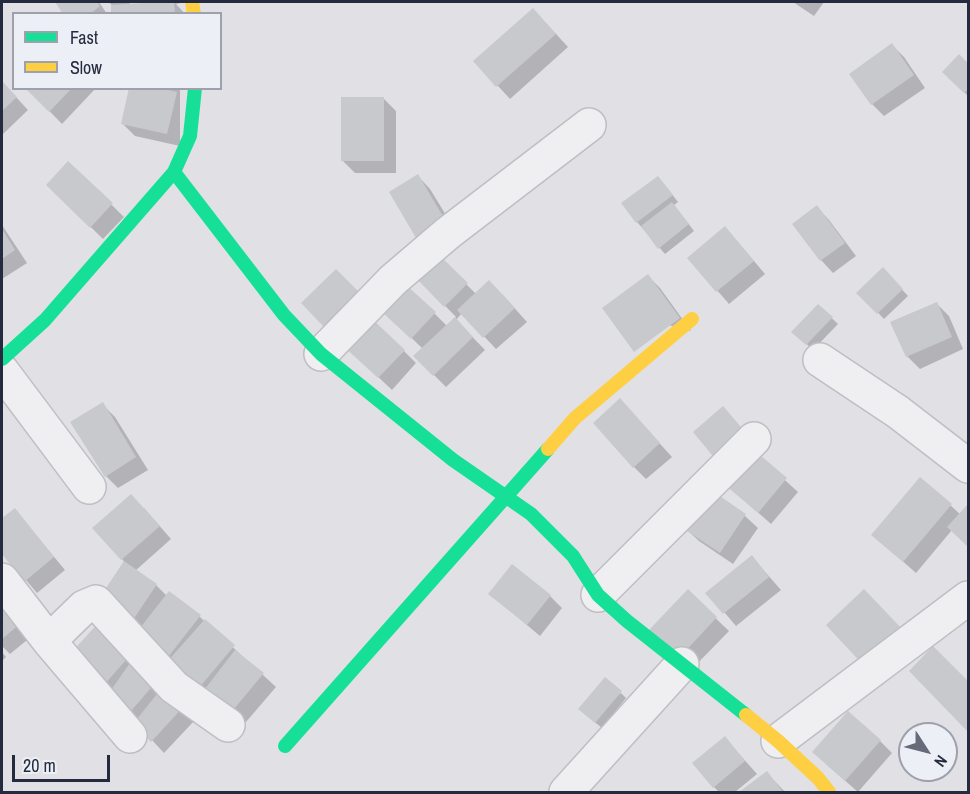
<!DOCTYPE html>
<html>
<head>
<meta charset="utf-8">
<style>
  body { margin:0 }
  #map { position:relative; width:970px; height:794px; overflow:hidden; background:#e0e0e5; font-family:"Archivo Narrow",sans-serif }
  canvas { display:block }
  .frame { position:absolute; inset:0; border:3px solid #252b3f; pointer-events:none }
  .legend { position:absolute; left:12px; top:12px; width:210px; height:78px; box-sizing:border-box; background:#eceff5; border:2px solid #9ca1ac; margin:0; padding:8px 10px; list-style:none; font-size:18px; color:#252b3f }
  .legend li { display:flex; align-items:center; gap:12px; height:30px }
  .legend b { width:30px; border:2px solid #9ca1ac }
  .north { position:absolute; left:898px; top:722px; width:60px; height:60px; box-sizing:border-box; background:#eceff5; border:2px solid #9ca1ac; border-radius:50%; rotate:126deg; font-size:16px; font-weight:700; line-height:24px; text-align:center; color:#252b3f }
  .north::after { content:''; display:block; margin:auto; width:21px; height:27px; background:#666a79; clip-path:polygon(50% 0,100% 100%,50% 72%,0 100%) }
  .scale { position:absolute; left:12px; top:755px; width:98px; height:27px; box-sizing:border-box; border:3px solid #252b3f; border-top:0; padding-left:8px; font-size:18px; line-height:21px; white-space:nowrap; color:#252b3f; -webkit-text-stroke:4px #eceff5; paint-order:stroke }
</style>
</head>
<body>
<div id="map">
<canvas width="970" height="794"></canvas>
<div class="frame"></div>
<ul class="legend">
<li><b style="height:8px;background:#16e098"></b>Fast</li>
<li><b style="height:8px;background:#ffcf43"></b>Slow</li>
</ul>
<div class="north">N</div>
<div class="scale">20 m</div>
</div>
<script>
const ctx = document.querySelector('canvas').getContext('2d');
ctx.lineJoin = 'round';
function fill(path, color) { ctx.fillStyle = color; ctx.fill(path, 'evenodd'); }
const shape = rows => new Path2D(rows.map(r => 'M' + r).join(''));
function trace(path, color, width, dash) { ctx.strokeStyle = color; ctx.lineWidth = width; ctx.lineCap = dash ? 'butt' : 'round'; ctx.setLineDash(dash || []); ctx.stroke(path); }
const shadow = shape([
  [57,2,99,2,107,14,65,14],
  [108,2,132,2,126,6,150,4,147,2,185,2,176,4,185,14,113,14,112,5],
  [793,2,824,2,814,16],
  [545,22,568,47,510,99,475,61],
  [892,45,904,57,925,88,884,116,872,104],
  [959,56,968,65,968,96,944,72],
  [2,82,28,110,2,135],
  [27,88,96,88,62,124],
  [131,88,180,88,180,146,135,136,123,124],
  [383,98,396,111,396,173,355,173,343,161],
  [69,163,124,217,103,239,48,185],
  [418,176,430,189,457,233,430,249,418,237],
  [664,184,678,202,674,205,694,231,665,254,637,222],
  [817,207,829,220,856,256,833,273,821,260,794,224],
  [2,225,27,263,2,279],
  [737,241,765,274,729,304,689,258],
  [438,256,476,294,502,294,527,322,496,349,462,313,456,320,485,350,446,387,415,356,423,349,396,323,434,313,447,326,456,317,417,277],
  [883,269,908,296,884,319,859,293],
  [336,271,370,306,337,337,303,303],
  [648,276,660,288,691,331,604,308],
  [937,304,949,316,963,349,920,369,907,356],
  [819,306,838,324,813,350,794,332],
  [404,351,416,363,392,390,356,356],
  [102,404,115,417,148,470,118,488,106,476],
  [723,408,758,447,753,451,798,492,771,524,726,484],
  [632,413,672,457,646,479,634,467],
  [711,493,745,516,758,528,733,564,699,541,686,529],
  [950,505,961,515,968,506,968,546,952,530,916,573,873,535],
  [144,508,171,539,135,571,156,585,167,596,200,617,276,687,246,722,219,701,211,700,114,610,125,563,122,559],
  [15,510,65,570,37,593,2,552,2,520],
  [752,557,781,590,736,626,708,593],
  [688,592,729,631,692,669,652,630],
  [490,594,550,596,562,608,540,636],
  [2,604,32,636,10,654,2,646],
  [101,622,195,720,164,753,84,667],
  [933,648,968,683,968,730,911,671],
  [2,652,6,657,2,661],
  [621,693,626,698,602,728,586,715],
  [725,738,757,774,735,792,719,792,714,787],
  [880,741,892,753,858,792,826,764],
  [767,773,785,792,741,792]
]);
const building = shape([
  [55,2,97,2,100,6,90,14,63,14],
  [157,2,174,2,175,14,111,14,111,5],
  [533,8,556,34,496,87,473,61],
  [892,43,914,75,871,105,849,74],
  [959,54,968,63,968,89,964,93,942,72],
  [2,81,17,97,2,111],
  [25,88,72,88,49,112],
  [129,88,160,88,177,92,167,134,121,124],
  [341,97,384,97,384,161,341,161],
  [68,161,113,203,90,228,46,185],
  [418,174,445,220,416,238,389,192],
  [658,176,673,195,636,223,621,203],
  [672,202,689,224,658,249,641,226],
  [817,205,845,243,820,261,792,224],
  [725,226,754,261,716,292,687,258],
  [2,229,15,250,2,259],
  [438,254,468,283,444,307,415,277],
  [883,267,903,289,877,314,856,293],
  [336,269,359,292,323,326,301,303],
  [648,274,680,318,634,352,602,308],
  [489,280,515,308,483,338,457,310],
  [405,284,436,312,411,339,381,311],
  [937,302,952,337,906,357,890,322],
  [818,304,833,317,806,345,791,332],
  [368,315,405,350,378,378,341,344],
  [455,317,473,337,433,376,413,356],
  [620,398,660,443,633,468,593,423],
  [103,402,136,457,105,477,70,422],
  [723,406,747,434,716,460,693,432],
  [753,449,787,478,758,513,724,484],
  [920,477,952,504,903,562,871,535],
  [711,490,746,514,720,553,684,529],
  [131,494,160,526,121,560,92,528],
  [968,504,968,547,947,527],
  [15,508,54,557,24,582,2,554,2,518],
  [752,555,769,577,723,614,705,593],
  [124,561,157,584,133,620,100,597],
  [512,564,551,595,527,625,488,594],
  [688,589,717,617,679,658,649,630],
  [864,589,904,631,866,668,826,625],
  [169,591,201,615,168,657,137,632],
  [2,602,21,623,2,639],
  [205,619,235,645,198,689,167,662],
  [101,620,134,651,103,686,69,655],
  [933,646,968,681,968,732,909,671],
  [235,650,264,673,233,710,205,689],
  [132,660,157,681,124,719,107,696],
  [605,677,622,691,595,723,578,709],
  [161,689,184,706,151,742,133,724],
  [848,711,881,740,845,781,812,752],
  [725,736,745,761,713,788,692,763],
  [767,771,783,792,739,792]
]);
const street = shape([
  [321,354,393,280,448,233,589,125],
  [820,360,898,412,968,466],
  [2,371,89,487],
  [2,580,49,641,130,736],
  [598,595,754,439],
  [49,641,84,607,96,602,174,687,228,725],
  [778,741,968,598],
  [566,792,682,664]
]);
const fast = shape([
  [174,172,284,315,321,354,453,460,531,514,573,556,598,595,627,621,746,715],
  [2,359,45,320,174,172,190,136,195,88],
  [285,746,548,449]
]);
const slow = shape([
  [192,2,194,14],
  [548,449,575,418,692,319],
  [746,715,778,741,818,778,829,792]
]);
fill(shadow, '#0003');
fill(building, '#c8c9cd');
trace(street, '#bebec3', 36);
trace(street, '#efeff2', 33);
trace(fast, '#16e098', 14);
trace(slow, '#ffcf43', 14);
</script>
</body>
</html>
